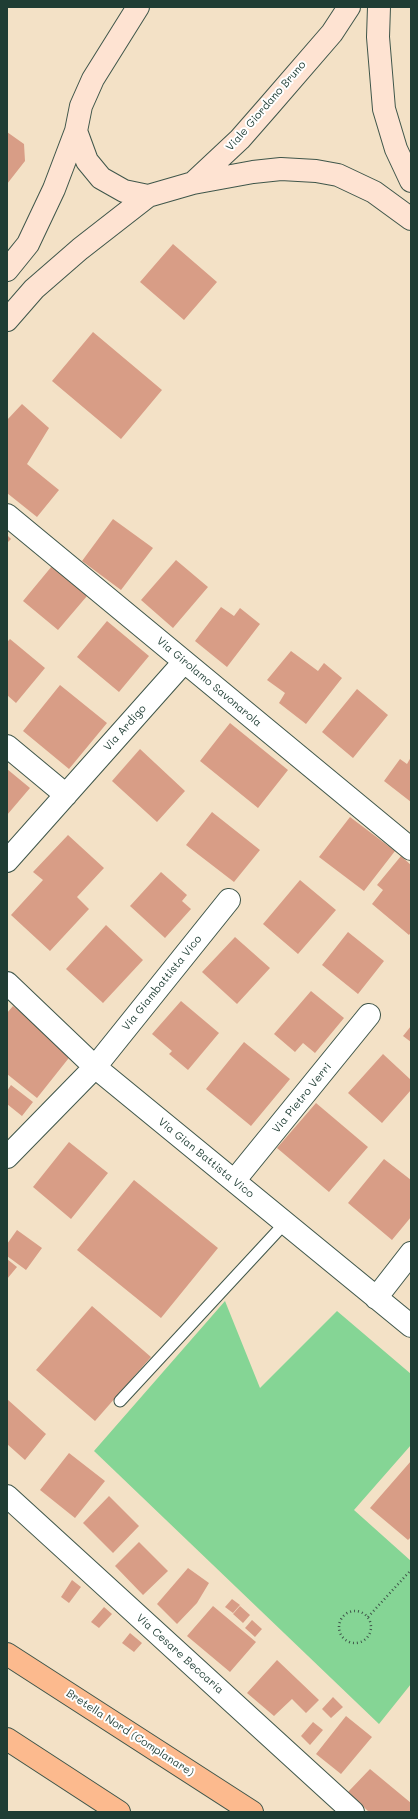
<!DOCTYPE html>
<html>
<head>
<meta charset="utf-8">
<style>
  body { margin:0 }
  #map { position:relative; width:418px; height:1819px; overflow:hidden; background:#f3e1c6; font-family:Mali,sans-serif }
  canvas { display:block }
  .frame { position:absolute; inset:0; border:8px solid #1f3d34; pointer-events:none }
</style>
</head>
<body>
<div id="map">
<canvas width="418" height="1819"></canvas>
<div class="frame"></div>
</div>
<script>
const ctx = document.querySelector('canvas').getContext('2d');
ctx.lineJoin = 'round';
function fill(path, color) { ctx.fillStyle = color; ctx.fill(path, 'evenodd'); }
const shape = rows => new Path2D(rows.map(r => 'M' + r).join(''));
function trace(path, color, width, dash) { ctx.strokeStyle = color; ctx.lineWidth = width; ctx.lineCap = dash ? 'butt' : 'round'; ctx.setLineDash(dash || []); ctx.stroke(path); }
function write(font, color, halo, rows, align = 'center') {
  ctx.font = font + ' Mali,sans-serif'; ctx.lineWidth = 4; ctx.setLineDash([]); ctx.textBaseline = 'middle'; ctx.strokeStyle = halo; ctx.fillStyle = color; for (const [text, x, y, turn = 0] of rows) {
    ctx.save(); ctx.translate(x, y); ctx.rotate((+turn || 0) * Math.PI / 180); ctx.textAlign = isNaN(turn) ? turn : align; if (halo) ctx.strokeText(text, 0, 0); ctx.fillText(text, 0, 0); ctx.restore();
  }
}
const green = shape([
  [225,1301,260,1388,337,1311,411,1374,411,1445,354,1510,411,1561,411,1684,379,1724,94,1451]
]);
const building = shape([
  [7,132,24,144,25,161,7,184],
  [173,244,217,282,184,320,140,282],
  [93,332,162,390,121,439,52,381],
  [22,404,49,428,27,464,59,490,37,517,7,493,7,420],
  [113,519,153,548,121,590,82,561],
  [7,535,11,539,7,543],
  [176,560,208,587,173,628,141,600],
  [52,566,87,596,58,630,23,601],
  [221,607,234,616,240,608,260,624,227,667,195,641],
  [107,621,149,656,119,692,77,657],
  [10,639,45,668,16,703,7,695,7,642],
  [291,651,318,671,324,663,342,678,306,724,279,703,285,693,267,680],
  [60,685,107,723,69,769,23,731],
  [357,689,388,715,353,758,322,732],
  [230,723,288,770,258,808,200,761],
  [140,749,185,791,157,822,112,781],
  [411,757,411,802,384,781,400,759,407,764],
  [7,769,30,788,7,815],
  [212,812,260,850,234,882,186,845],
  [350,817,395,851,364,891,319,857],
  [68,835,104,868,77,897,89,909,50,951,11,915,43,880,33,872],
  [401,856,411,865,411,932,409,935,372,904,383,890,377,885],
  [161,872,187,895,182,901,191,909,165,938,130,906],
  [300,880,336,910,298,954,263,924],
  [106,925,143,960,103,1003,66,969],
  [348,932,384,961,358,994,322,965],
  [235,937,270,968,237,1004,202,972],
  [311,991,344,1018,315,1053,303,1043,295,1052,274,1034],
  [181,1001,219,1033,188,1070,169,1054,172,1051,152,1034],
  [13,1006,72,1054,37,1098,7,1074,7,1013],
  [411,1026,411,1042,403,1036],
  [244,1042,290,1079,251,1126,206,1089],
  [383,1054,411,1080,411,1090,382,1123,348,1093],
  [11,1085,33,1102,22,1116,7,1104,7,1091],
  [316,1103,368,1147,329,1192,277,1148],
  [69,1142,108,1173,71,1219,33,1187],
  [384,1159,411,1180,411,1217,392,1240,348,1203],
  [134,1180,218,1248,161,1318,77,1250],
  [17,1230,42,1248,26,1270,7,1256,7,1244],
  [7,1259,17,1267,7,1279],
  [92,1306,151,1357,95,1421,36,1370],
  [7,1399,46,1434,25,1460,7,1444],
  [69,1453,105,1481,75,1518,40,1490],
  [411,1461,411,1537,408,1540,370,1508],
  [109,1496,139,1526,113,1553,83,1523],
  [139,1542,168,1571,143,1595,115,1566],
  [188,1568,209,1583,197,1603,177,1624,157,1604],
  [72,1580,81,1587,69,1603,61,1597],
  [232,1599,240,1605,233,1613,225,1607],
  [213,1606,256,1642,230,1672,187,1636],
  [240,1606,250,1615,243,1623,233,1614],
  [104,1607,112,1614,99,1628,91,1622],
  [252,1620,262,1629,255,1637,245,1628],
  [130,1633,142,1643,134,1652,122,1643],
  [277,1660,319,1700,306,1713,292,1699,274,1716,247,1693],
  [333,1697,343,1707,331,1718,322,1709],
  [346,1716,372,1737,341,1774,316,1754],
  [313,1722,323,1730,310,1745,301,1736],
  [370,1769,411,1803,411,1812,369,1812,348,1792]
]);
const path = shape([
  '339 1627a16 16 0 1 1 32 0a16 16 0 1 1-32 0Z',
  [368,1617,411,1570]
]);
const service = shape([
  [120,1401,285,1223]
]);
const minor = shape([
  [7,515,411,849],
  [7,746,66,795],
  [7,861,184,662],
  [7,983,95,1067,411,1326],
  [7,1157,95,1067,229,900],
  [234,1181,369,1015],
  [376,1298,411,1253],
  [7,1496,353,1812]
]);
const secondary = shape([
  [138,7,93,79,81,106,76,131,87,161,101,178,124,191,148,196],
  [379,7,378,37,384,109,396,149,411,181],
  [193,183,253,172,281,169,316,171,338,175,374,192,411,219],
  [7,270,28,244,54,189,76,131],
  [7,320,34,289,80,249,148,196,193,183,240,139,268,107,332,33,349,7]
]);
const primary = shape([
  [7,1654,252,1812]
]);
const motorway = shape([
  [7,1739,119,1812]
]);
const streetNames = [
  ["Viale Giordano Bruno",266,106,-49],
  ["Via Girolamo Savonarola",209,682,40],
  ["Via Ardigo",125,728,-48],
  ["Via Giambattista Vico",162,983,-51],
  ["Via Pietro Verri",302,1098,-51],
  ["Via Gian Battista Vico",206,1158,39],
  ["Via Cesare Beccaria",180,1654,42],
  ["Bretella Nord (Complanare)",130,1733,33]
];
fill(green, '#85d595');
fill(building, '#d89d86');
trace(service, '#3f564a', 13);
trace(minor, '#3f564a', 24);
trace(secondary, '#3f564a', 24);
trace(primary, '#3f564a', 24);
trace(motorway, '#3f564a', 24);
trace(path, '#3f564a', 2.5, [1, 3]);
trace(service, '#fff', 11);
trace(minor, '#fff', 22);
trace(secondary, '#fee3d2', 22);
trace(primary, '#fcba8e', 22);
trace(motorway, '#fcba8e', 22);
write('11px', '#1f3d34', '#fff', streetNames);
</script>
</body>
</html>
